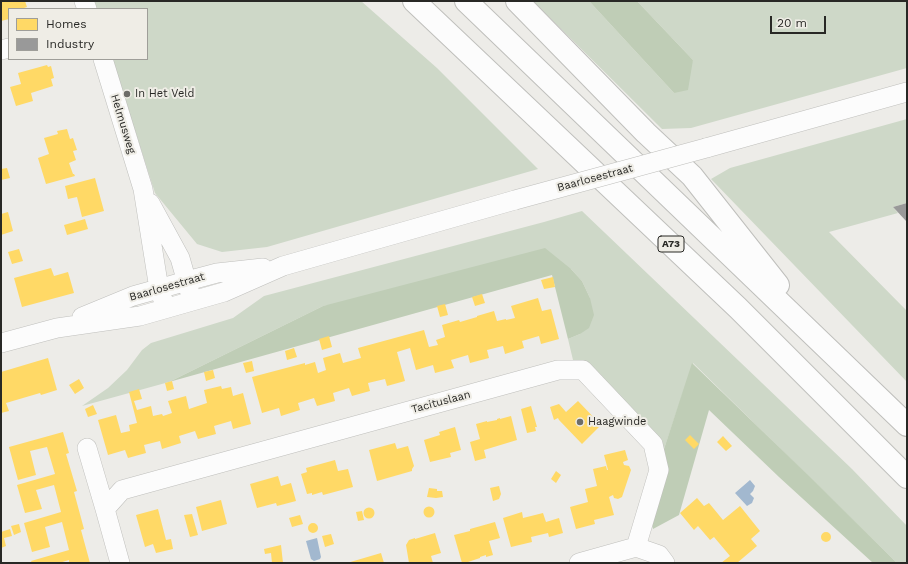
<!DOCTYPE html>
<html>
<head>
<meta charset="utf-8">
<style>
  body { margin:0 }
  #map { position:relative; width:908px; height:564px; overflow:hidden; background:#edece8; font-family:"Work Sans",sans-serif }
  canvas { display:block }
  .frame { position:absolute; inset:0; border:2px solid #282825; pointer-events:none }
  .legend { position:absolute; left:8px; top:8px; width:140px; height:52px; box-sizing:border-box; background:#efede6; border:1px solid #9f9e99; margin:0; padding:5px 7px; list-style:none; font-size:12px; color:#282825 }
  .legend li { display:flex; align-items:center; gap:8px; height:20px }
  .legend b { width:20px; border:1px solid #9f9e99 }
  .scale { position:absolute; left:770px; top:16px; width:56px; height:18px; box-sizing:border-box; border:2px solid #282825; border-top:0; padding-left:5px; font-size:12px; line-height:14px; white-space:nowrap; color:#282825; -webkit-text-stroke:3px #efede6; paint-order:stroke }
</style>
</head>
<body>
<div id="map">
<canvas width="908" height="564"></canvas>
<div class="frame"></div>
<ul class="legend">
<li><b style="height:11px;background:#ffd966"></b>Homes</li>
<li><b style="height:11px;background:#999"></b>Industry</li>
</ul>
<div class="scale">20 m</div>
</div>
<script>
const ctx = document.querySelector('canvas').getContext('2d');
ctx.lineJoin = 'round';
function fill(path, color) { ctx.fillStyle = color; ctx.fill(path, 'evenodd'); }
const shape = rows => new Path2D(rows.map(r => 'M' + r).join(''));
function trace(path, color, width, dash) { ctx.strokeStyle = color; ctx.lineWidth = width; ctx.lineCap = dash ? 'butt' : 'round'; ctx.setLineDash(dash || []); ctx.stroke(path); }
function write(font, color, halo, rows, align = 'center') {
  ctx.font = font + ' "Work Sans",sans-serif'; ctx.lineWidth = 4; ctx.setLineDash([]); ctx.textBaseline = 'middle'; ctx.strokeStyle = halo; ctx.fillStyle = color; for (const [text, x, y, turn = 0] of rows) {
    ctx.save(); ctx.translate(x, y); ctx.rotate((+turn || 0) * Math.PI / 180); ctx.textAlign = isNaN(turn) ? turn : align; if (halo) ctx.strokeText(text, 0, 0); ctx.fillText(text, 0, 0); ctx.restore();
  }
}
const green = shape([
  [91,1,361,1,437,68,538,169,267,247,222,252,197,244,155,193,112,59,147,59,147,9,95,9],
  [533,1,589,1,674,93,693,60,637,1,907,1,907,68,691,128,662,129],
  [907,119,907,203,893,207,898,213,829,232,907,311,907,382,711,179,730,168],
  [582,211,852,469,907,526,907,563,897,563,693,363,664,449,591,367,573,360,568,339,580,334,590,298,582,281,571,269,323,306,169,382,82,406,108,388,127,370,142,350,151,343,233,318,264,296,544,222]
]);
const forest = shape([
  [589,1,637,1,693,60,688,90,674,93],
  [545,248,571,269,582,281,590,298,594,315,589,328,580,334,568,339,552,275,169,382,323,306],
  [692,363,809,476,897,563,873,563,779,477,709,410,679,515,653,529,652,525,664,449]
]);
const water = shape([
  [750,480,755,486,753,491,750,494,754,498,752,503,747,506,735,493],
  [317,538,321,557,320,559,314,561,311,559,306,541]
]);
const homes = shape([
  [1,1,25,1,27,7,21,9,9,9,9,19,1,21],
  [47,65,48,67,51,66,54,78,51,79,53,86,31,93,33,101,16,106,10,87,21,84,18,73],
  [67,129,70,139,73,138,77,150,73,151,76,160,69,163,73,174,74,174,75,176,46,184,38,158,49,154,44,138,58,134,57,131],
  [7,168,10,178,1,180,1,169],
  [95,178,104,211,82,217,77,197,68,199,65,186],
  [8,212,13,231,1,235,1,214],
  [85,219,88,229,67,235,64,225],
  [19,249,23,261,12,264,8,252],
  [51,268,54,276,68,272,74,293,22,307,14,278],
  [553,277,555,287,544,289,541,280],
  [482,294,485,303,475,306,472,297],
  [538,298,542,311,551,309,559,339,541,344,539,336,522,341,524,348,505,354,503,346,487,350,489,358,470,363,468,355,451,360,454,368,435,373,433,365,416,370,410,348,397,352,405,381,387,386,385,379,368,383,370,391,352,396,349,388,333,393,335,401,317,406,314,398,298,403,300,410,281,416,279,408,262,413,252,377,305,363,305,365,315,362,318,373,326,370,323,358,340,353,343,363,361,358,358,348,424,330,429,347,438,345,436,340,445,337,442,325,459,320,460,322,477,317,477,316,494,311,497,321,506,319,506,320,515,318,511,306],
  [445,304,448,315,440,317,437,306],
  [329,336,332,347,322,350,319,339],
  [294,348,297,357,287,360,285,351],
  [48,358,57,390,41,395,40,393,6,403,9,411,1,413,1,372],
  [252,361,254,371,246,373,243,363],
  [213,370,215,378,206,381,204,372],
  [79,379,84,388,75,394,69,385],
  [172,381,174,389,167,391,165,383],
  [221,386,222,389,231,387,233,396,243,393,251,424,233,429,231,421,214,426,216,434,198,439,195,431,179,436,181,443,162,449,160,441,144,445,146,453,128,458,125,450,108,455,98,420,116,415,121,433,130,431,129,425,137,423,129,392,139,389,142,399,134,401,137,410,151,406,153,416,162,414,163,416,172,413,168,401,186,396,189,409,207,403,204,390],
  [578,401,601,425,582,444,559,420,558,418,554,420,550,407,559,404,566,412],
  [93,405,97,414,88,417,85,409],
  [531,406,537,427,535,427,536,431,527,433,521,409],
  [511,416,517,440,484,450,486,458,475,461,470,442,480,439,476,424,487,421,487,422,497,420,497,419,500,418,500,419],
  [455,427,461,450,450,453,451,457,430,462,424,440,440,435,439,432],
  [63,432,69,453,66,454,77,491,74,492,84,529,81,530,90,563,69,563,69,560,59,563,32,563,31,561,69,550,62,522,45,527,50,547,32,552,24,523,61,512,54,485,36,490,42,509,25,513,17,485,55,474,47,447,30,451,36,475,18,480,9,447],
  [690,435,699,444,694,449,685,440],
  [723,436,732,446,726,451,717,442],
  [395,443,397,449,408,446,414,466,412,469,412,471,377,481,369,450],
  [625,450,628,460,623,462,624,465,629,466,631,470,622,497,618,499,614,498,613,495,609,497,614,515,594,520,595,524,576,529,570,507,588,502,585,489,597,486,593,469,606,466,607,470,608,470,604,455],
  [335,460,338,471,348,469,353,487,323,495,322,492,312,495,312,493,307,494,301,474,307,472,306,468],
  [556,471,561,475,556,483,551,479],
  [278,476,281,486,291,483,296,501,277,506,276,503,257,508,250,484],
  [499,486,501,494,499,499,493,501,490,488],
  [429,488,437,489,437,491,442,491,443,497,436,498,427,497],
  [697,498,704,506,709,503,723,520,740,506,760,531,751,539,757,546,737,563,721,563,730,556,714,537,710,540,698,526,694,530,680,513],
  [221,500,227,524,202,531,196,507],
  '423.5 512a5.5 5.5 0 1 1 11 0a5.5 5.5 0 1 1-11 0Z',
  '363.5 513a5.5 5.5 0 1 1 11 0a5.5 5.5 0 1 1-11 0Z',
  [158,509,166,540,171,539,173,549,156,553,153,544,145,547,136,515],
  [362,511,364,520,358,521,356,512],
  [522,512,523,518,543,513,546,522,559,518,563,533,549,537,548,533,531,537,532,542,511,547,503,518],
  [192,514,198,535,190,537,184,515],
  [300,515,303,524,292,527,289,518],
  [495,522,500,538,489,541,493,555,486,557,486,555,480,557,480,558,465,563,462,563,454,535,470,531,470,529],
  '308 528a5 5 0 1 1 10 0a5 5 0 1 1-10 0Z',
  [19,524,21,532,14,535,11,526],
  [10,529,12,536,4,538,6,546,1,548,1,532],
  '821 537a5 5 0 1 1 10 0a5 5 0 1 1-10 0Z',
  [435,533,441,553,431,556,433,563,409,563,406,545,409,540,415,538,415,539],
  [331,534,334,544,325,547,322,536],
  [281,545,283,563,272,563,271,553,265,554,264,549],
  [381,553,384,563,347,563]
]);
const industry = shape([
  [907,203,907,222,893,207]
]);
const minor = shape([
  [84,1,87,9],
  [1,50,9,48],
  [103,59,143,189,159,289,166,308],
  [706,148,907,92],
  [150,203,180,258,190,293],
  [82,317,133,296,187,281,217,273,263,268],
  [1,343,57,328,140,316,224,292,283,266,515,200],
  [87,448,105,509,120,563],
  [105,509,122,490,558,370,583,370,653,444,659,470,636,547],
  [636,547,659,555,665,563],
  [579,563,636,547]
]);
const highway = shape([
  [414,1,738,308,907,477],
  [466,1,829,350,907,425],
  [517,1,646,133,692,176,778,285]
]);
const minorBridge = shape([
  [515,200,706,148]
]);
const markers = [
  [127,94,4,"#6d6d69"],
  [580,422,4,"#6d6d69"]
];
const shields = [
  [671,244,26]
];
const shieldNames = [
  ["A73",671,244]
];
const poiNames = [
  ["In Het Veld",135,94],
  ["Haagwinde",588,422]
];
const streetNames = [
  ["Helmusweg",123,124,73],
  ["Baarlosestraat",595,178,-15],
  ["Baarlosestraat",167,287,-16],
  ["Tacituslaan",441,402,-15]
];
fill(green, '#ced8c8');
fill(forest, '#bfcdb6');
fill(water, '#a2b8cf');
fill(homes, '#ffd966');
fill(industry, '#999');
trace(minor, '#bfbfbc', 20);
trace(highway, '#bfbfbc', 24);
trace(minor, '#fcfcfc', 19);
trace(highway, '#fcfcfc', 22);
trace(minorBridge, '#bfbfbc', 20, []);
trace(minorBridge, '#fcfcfc', 19);
for (const [x, y, r, color] of markers) { const dot = new Path2D(); dot.arc(x, y, r, 0, 2 * Math.PI); ctx.fillStyle = color; ctx.fill(dot); trace(dot, '#efede6', 1.5); }
for (const [x, y, w] of shields) { const box = new Path2D(); box.roundRect(x - w / 2, y - 8, w, 16, 3); ctx.fillStyle = '#efede6'; ctx.fill(box); trace(box, '#282825', 1); }
write('bold 10px', '#282825', null, shieldNames);
write('11px', '#282825', '#efede6', poiNames, 'left');
write('11px', '#282825', '#efede6', streetNames);
</script>
</body>
</html>
